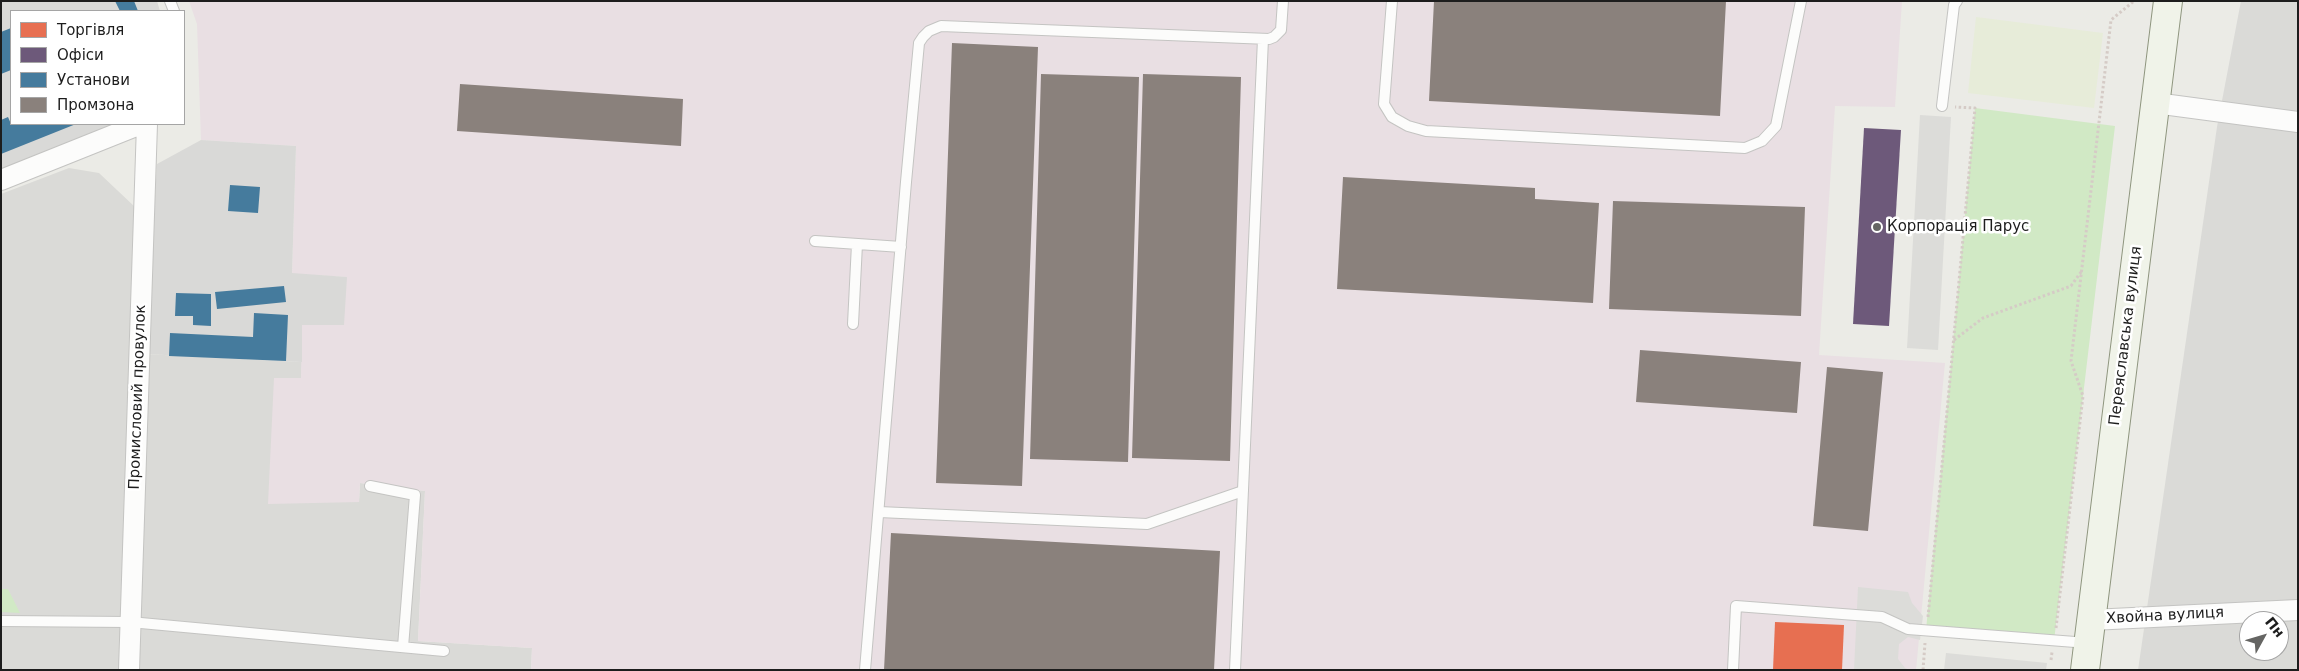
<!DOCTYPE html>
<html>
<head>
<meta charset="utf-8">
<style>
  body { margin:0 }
  #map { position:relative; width:2299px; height:671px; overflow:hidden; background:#ebebe6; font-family:"DejaVu Sans",sans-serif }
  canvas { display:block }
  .frame { position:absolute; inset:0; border:2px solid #1d1d1d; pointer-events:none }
  .legend { position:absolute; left:10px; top:10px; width:175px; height:115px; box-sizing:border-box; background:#fff; border:1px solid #a5a5a5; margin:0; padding:6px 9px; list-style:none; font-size:15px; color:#1d1d1d }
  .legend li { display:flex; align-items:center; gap:10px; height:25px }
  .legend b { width:25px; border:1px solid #a5a5a5 }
  .north { position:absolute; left:2239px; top:611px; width:50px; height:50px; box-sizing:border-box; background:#fff; border:1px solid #a5a5a5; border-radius:50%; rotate:51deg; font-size:14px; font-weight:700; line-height:20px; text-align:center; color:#1d1d1d }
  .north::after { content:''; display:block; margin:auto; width:18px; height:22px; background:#656563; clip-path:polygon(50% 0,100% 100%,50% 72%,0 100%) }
</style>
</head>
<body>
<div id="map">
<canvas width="2299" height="671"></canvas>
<div class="frame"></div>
<ul class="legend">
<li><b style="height:14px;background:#e76f51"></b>Торгівля</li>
<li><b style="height:14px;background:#6d597a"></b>Офіси</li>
<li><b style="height:14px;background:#457b9d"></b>Установи</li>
<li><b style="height:14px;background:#8a817c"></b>Промзона</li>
</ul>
<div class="north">Пн</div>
</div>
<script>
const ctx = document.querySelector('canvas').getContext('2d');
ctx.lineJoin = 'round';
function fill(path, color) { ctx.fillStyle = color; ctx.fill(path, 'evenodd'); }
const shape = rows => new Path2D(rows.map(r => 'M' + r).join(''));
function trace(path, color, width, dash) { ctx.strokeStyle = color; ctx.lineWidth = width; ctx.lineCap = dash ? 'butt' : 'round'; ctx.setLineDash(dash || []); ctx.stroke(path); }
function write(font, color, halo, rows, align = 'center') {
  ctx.font = font + ' "DejaVu Sans",sans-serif'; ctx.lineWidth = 5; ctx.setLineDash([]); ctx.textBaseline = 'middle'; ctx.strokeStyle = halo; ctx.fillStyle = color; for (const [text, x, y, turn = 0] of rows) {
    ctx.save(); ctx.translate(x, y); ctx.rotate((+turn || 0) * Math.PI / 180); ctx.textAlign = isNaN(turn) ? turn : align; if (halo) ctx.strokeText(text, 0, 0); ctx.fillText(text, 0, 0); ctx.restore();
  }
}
const residential = shape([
  [2241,1,2298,1,2298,670,2138,670,2217,127],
  [2249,621,2279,621,2279,651,2249,651],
  [69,168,99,173,135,207,145,354,302,362,301,378,275,378,359,502,360,483,425,491,418,641,532,648,531,670,1,670,1,194]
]);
const industrial = shape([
  [189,1,1902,1,1895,107,1835,106,1819,355,1945,363,1916,670,531,670,532,648,418,641,425,491,360,483,359,502,268,504,274,378,301,378,302,325,347,277,292,274,296,146,201,140,197,24]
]);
const religious = shape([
  [1,1,157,1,160,11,11,11,11,124,120,124,1,169],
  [201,140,296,146,292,273,347,277,344,325,302,325,302,362,145,354,157,164]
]);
const farmland = shape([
  [1976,17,2103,33,2094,108,1968,93]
]);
const grass = shape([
  [1975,108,2115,126,2054,641,1926,630],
  [1,589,8,589,20,613,1,612]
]);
const parking = shape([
  [1920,115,1951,117,1938,350,1907,348],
  [1858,587,1908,592,1912,603,1923,616,1920,640,1908,637,1899,644,1898,659,1905,668,1910,670,1854,670],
  [1946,653,2047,663,2046,670,1944,670]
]);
const shops = shape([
  [1775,622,1844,625,1842,670,1773,670]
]);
const offices = shape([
  [1864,128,1901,130,1889,326,1853,324]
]);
const public = shape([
  [115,1,134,1,138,11,120,11],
  [11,28,11,70,1,74,1,32],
  [8,117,11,124,76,124,1,154,1,120],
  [230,185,260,187,258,213,228,211],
  [284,286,286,302,217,309,215,292],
  [176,293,211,294,211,326,193,325,193,316,175,316],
  [254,313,288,315,286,361,169,356,170,333,253,337]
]);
const industry = shape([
  [1434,1,1726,1,1720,116,1429,101],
  [952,43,1038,47,1022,486,936,483],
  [1041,74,1139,77,1128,462,1030,459],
  [1143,74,1241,77,1230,461,1132,458],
  [460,84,683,99,681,146,457,131],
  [1343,177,1535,188,1535,199,1599,203,1593,303,1337,289],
  [1613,201,1805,207,1801,316,1609,309],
  [1640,350,1801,362,1797,413,1636,402],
  [1827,367,1883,372,1868,531,1813,526],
  [891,533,1220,551,1214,670,884,670]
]);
const path = shape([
  [1954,340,1983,318,2071,286,2081,272],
  [1928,617,1975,108,1955,107],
  [2056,628,2083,396,2071,361,2111,20,2134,1],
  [2051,660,2052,652],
  [1923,670,1925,643]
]);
const service = shape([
  [170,1,174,11],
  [1392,1,1384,104,1392,117,1408,126,1426,131,1745,148,1762,141,1776,126,1801,1],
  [1942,106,1954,5,1957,1],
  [815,241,901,247],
  [853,324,857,244],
  [370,486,415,495,403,647],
  [879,512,1147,524,1243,491],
  [1,621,130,622,444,651],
  [865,670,906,182,919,43,923,37,929,31,941,26,1269,39,1274,37,1281,30,1283,1],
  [1235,670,1263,39],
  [1733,670,1736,606,1882,617,1908,629,2088,643]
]);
const minor = shape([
  [2155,103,2298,122],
  [1,180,141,124],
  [2091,620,2298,610],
  [129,670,147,124]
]);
const secondary = shape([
  [2085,670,2168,1]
]);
const markers = [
  [1877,227,5,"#656563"]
];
const poiNames = [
  ["Корпорація Парус",1887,227]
];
const streetNames = [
  ["Переяславська вулиця",2126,336,-83],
  ["Промисловий провулок",138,397,-88],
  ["Хвойна вулиця",2165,616,-3]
];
fill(residential, '#dadad7');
fill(industrial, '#e9dfe3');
fill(religious, '#d9d9d7');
fill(farmland, '#e7ecd9');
fill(grass, '#d1e9c5');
fill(parking, '#dcdcd9');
fill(shops, '#e76f51');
fill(offices, '#6d597a');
fill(public, '#457b9d');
fill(industry, '#8a817c');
trace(service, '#c4c4c2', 12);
trace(minor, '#c4c4c2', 22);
trace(secondary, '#8e957e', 30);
trace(path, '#d5cbc6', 3, [2.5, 2.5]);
trace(service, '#fcfcfb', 10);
trace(minor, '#fcfcfb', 20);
trace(secondary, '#f0f3e9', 28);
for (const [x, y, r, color] of markers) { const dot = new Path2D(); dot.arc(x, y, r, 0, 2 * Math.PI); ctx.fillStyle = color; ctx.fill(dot); trace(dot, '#fff', 2); }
write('15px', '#1d1d1d', '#fff', poiNames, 'left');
write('15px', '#1d1d1d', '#fff', streetNames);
</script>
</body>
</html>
